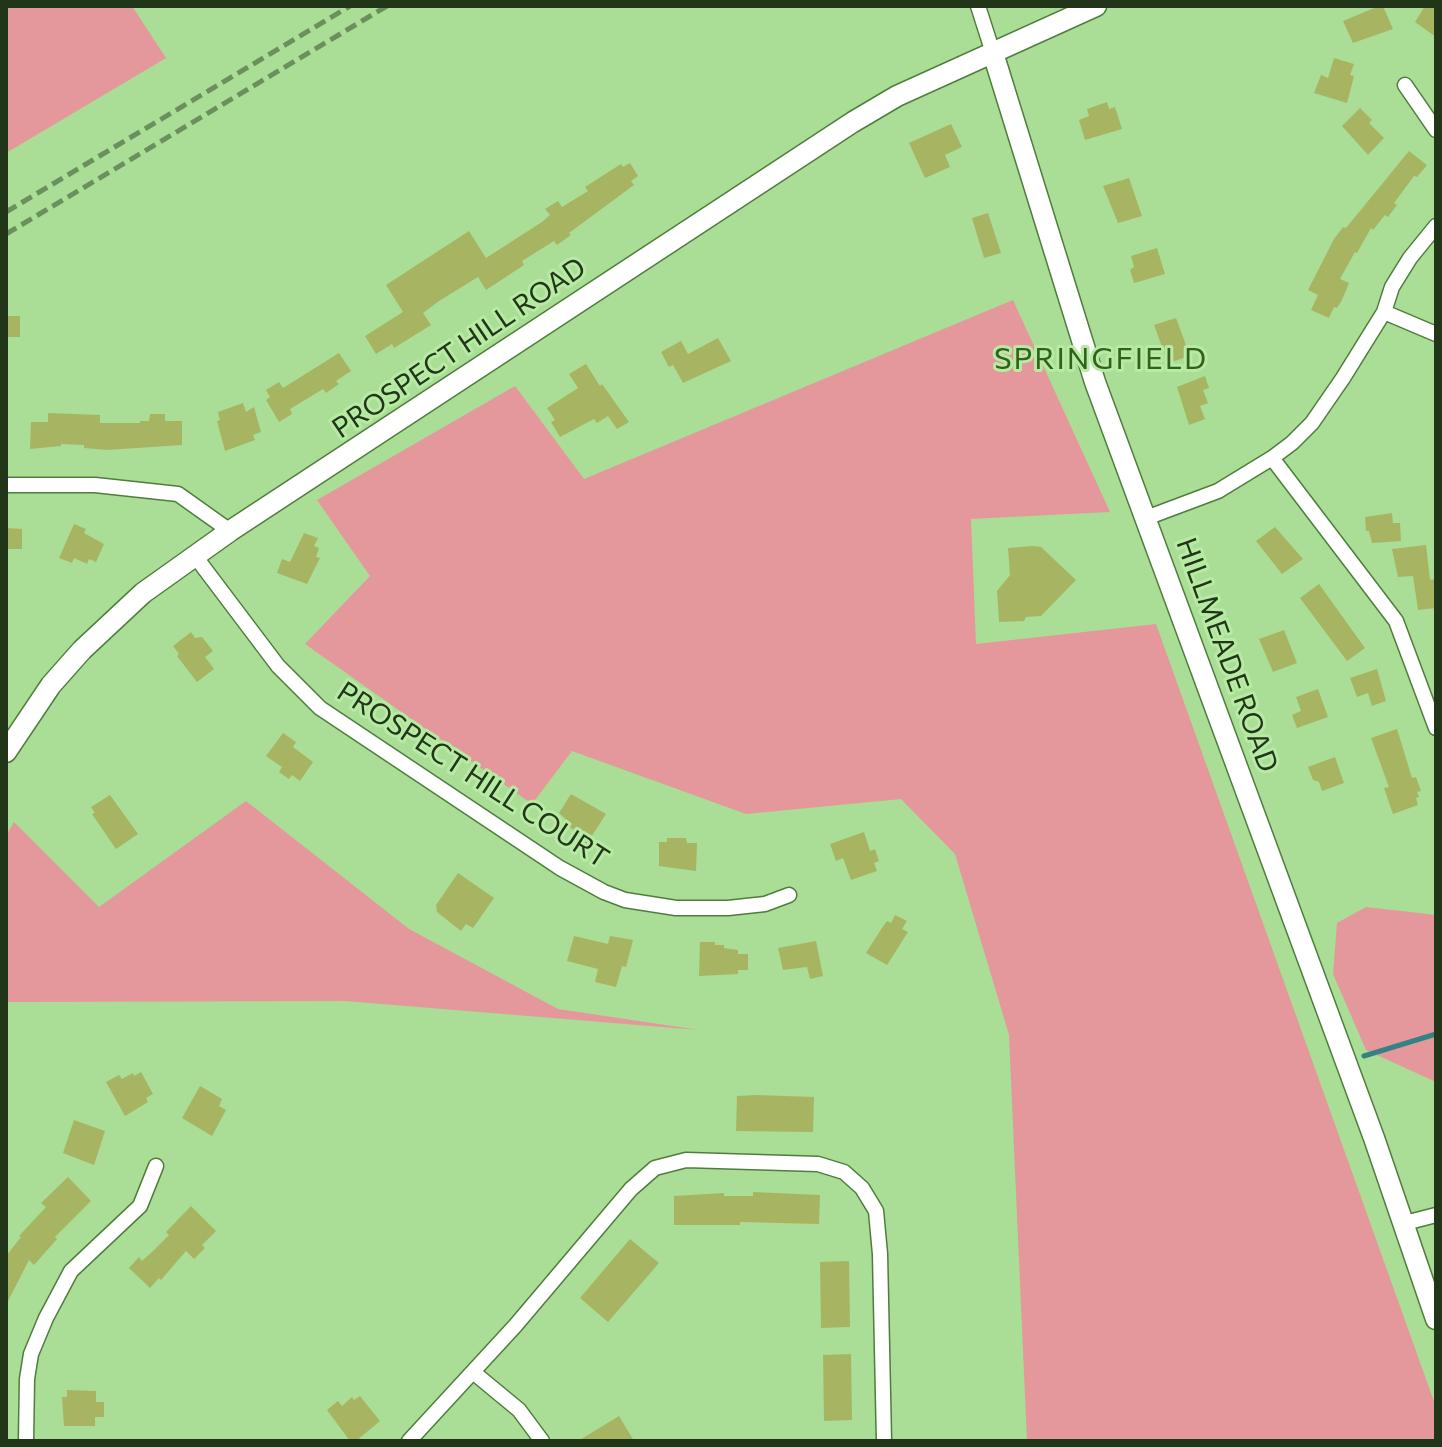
<!DOCTYPE html>
<html>
<head>
<meta charset="utf-8">
<style>
  body { margin:0 }
  #map { position:relative; width:1442px; height:1447px; overflow:hidden; background:#aadd96; font-family:Commissioner,sans-serif }
  canvas { display:block }
  .frame { position:absolute; inset:0; border:8px solid #213619; pointer-events:none }
</style>
</head>
<body>
<div id="map">
<canvas width="1442" height="1447"></canvas>
<div class="frame"></div>
</div>
<script>
const ctx = document.querySelector('canvas').getContext('2d');
ctx.lineJoin = 'round';
function fill(path, color) { ctx.fillStyle = color; ctx.fill(path, 'evenodd'); }
const shape = rows => new Path2D(rows.map(r => 'M' + r).join(''));
function trace(path, color, width, dash) { ctx.strokeStyle = color; ctx.lineWidth = width; ctx.lineCap = dash ? 'butt' : 'round'; ctx.setLineDash(dash || []); ctx.stroke(path); }
function write(font, color, halo, rows, align = 'center') {
  ctx.font = font + ' Commissioner,sans-serif'; ctx.lineWidth = 6; ctx.setLineDash([]); ctx.textBaseline = 'middle'; ctx.strokeStyle = halo; ctx.fillStyle = color; for (const [text, x, y, turn = 0] of rows) {
    ctx.save(); ctx.translate(x, y); ctx.rotate((+turn || 0) * Math.PI / 180); ctx.textAlign = isNaN(turn) ? turn : align; if (halo) ctx.strokeText(text, 0, 0); ctx.fillText(text, 0, 0); ctx.restore();
  }
}
const green = shape([
  [6,6,132,6,166,58,6,153],
  [1013,300,1110,512,971,519,976,644,1156,624,1436,1407,1436,1441,1027,1441,1009,1035,955,854,901,799,746,814,572,751,532,804,305,644,370,576,317,500,515,386,584,479],
  [246,801,409,929,558,1009,699,1030,345,1001,6,1002,6,836,14,822,99,907],
  [1366,907,1436,915,1436,1082,1366,1050,1333,974,1337,923]
]);
const stream = shape([
  [1364,1056,1436,1034]
]);
const building = shape([
  [1379,6,1383,6,1393,29,1353,43,1343,21],
  [1425,6,1436,6,1436,37,1415,22],
  [1334,58,1354,64,1350,75,1354,76,1347,103,1314,93,1321,75,1328,78],
  [1107,102,1109,109,1115,107,1122,129,1085,140,1079,120,1089,116,1087,109],
  [1360,108,1372,120,1369,123,1384,138,1368,155,1342,126],
  [951,124,962,147,945,155,950,167,925,178,909,143],
  [1409,151,1427,165,1417,177,1414,176,1394,203,1397,205,1388,217,1385,215,1373,230,1371,228,1357,253,1355,252,1340,279,1349,283,1342,300,1337,308,1334,307,1329,318,1311,310,1318,295,1308,290,1334,239,1343,227,1346,228],
  [630,163,638,176,631,181,634,185,569,233,571,235,557,245,554,241,522,261,524,265,486,290,478,277,439,301,423,313,431,325,394,348,392,344,376,354,365,336,403,312,386,285,469,231,486,258,542,222,550,215,545,209,558,201,562,207,588,191,585,187,621,164,623,167],
  [1129,178,1142,216,1118,223,1103,186],
  [988,213,1001,253,984,258,972,218],
  [1157,248,1165,274,1134,283,1130,270,1134,267,1131,256],
  [6,316,20,316,20,337,6,337],
  [1176,318,1190,356,1168,363,1154,325],
  [718,338,731,361,683,383,673,365,669,367,661,352,681,341,688,354],
  [339,353,351,371,336,381,339,384,326,393,323,389,290,409,292,414,279,422,266,400,270,397,266,390,279,382,283,388],
  [586,364,600,386,602,384,629,422,617,429,608,416,597,423,594,419,560,437,551,422,555,420,547,408,578,388,569,374],
  [1205,376,1209,388,1203,390,1208,403,1200,406,1205,419,1189,425,1177,387],
  [243,403,246,412,254,407,261,432,253,435,255,440,225,451,217,421,220,420,218,412],
  [48,413,100,415,100,423,140,423,140,421,149,421,150,414,165,414,165,421,182,421,182,445,107,450,84,448,84,445,61,444,61,446,30,449,31,422,48,422],
  [1392,513,1393,523,1400,523,1401,541,1372,543,1369,531,1366,531,1365,517],
  [74,524,86,529,84,533,104,544,96,562,89,559,87,564,74,558,72,563,59,558],
  [1275,527,1303,559,1282,574,1256,541],
  [6,528,22,529,22,549,6,549],
  [304,533,318,538,314,546,319,548,316,557,320,558,307,584,277,573,282,559,290,562],
  [1426,545,1430,580,1436,579,1436,608,1418,610,1413,576,1398,577,1392,549],
  [1033,546,1041,547,1076,580,1041,616,1026,617,1024,621,999,622,997,591,1010,575,1008,548],
  [1319,584,1365,648,1347,661,1300,598],
  [1284,630,1297,663,1273,672,1259,639],
  [191,632,195,638,202,637,213,651,205,657,214,669,197,682,177,656,179,654,173,646],
  [1377,669,1386,701,1372,706,1368,693,1357,697,1350,678],
  [1318,689,1328,717,1297,728,1292,715,1301,711,1296,697],
  [1397,729,1412,778,1416,777,1421,791,1417,792,1419,797,1416,798,1418,805,1393,814,1384,788,1389,787,1371,738],
  [283,733,296,742,293,747,313,762,300,781,292,775,289,779,279,772,282,767,266,756],
  [1335,757,1344,783,1322,791,1319,782,1313,780,1308,767],
  [571,794,606,814,586,845,574,837,577,832,568,826,570,823,559,813],
  [110,795,138,834,116,849,92,814,95,813,91,807],
  [864,832,870,851,875,849,879,861,874,863,877,871,851,880,843,858,836,861,830,844],
  [667,838,686,838,687,843,697,843,696,871,659,866,659,842,667,842],
  [458,873,494,898,473,928,466,924,461,931,437,912,436,905],
  [895,915,907,921,902,929,908,932,887,965,866,953,882,928,887,921,891,923],
  [574,936,608,944,610,936,633,940,626,967,622,966,616,987,595,982,598,969,567,961],
  [816,941,823,976,810,979,807,967,783,970,778,948],
  [700,942,715,942,715,945,724,945,724,948,738,950,738,954,748,954,748,970,738,970,738,974,699,976],
  [141,1072,153,1094,146,1098,148,1102,125,1116,106,1082,119,1075,122,1079,133,1073,134,1076],
  [200,1086,222,1099,219,1106,226,1110,212,1136,182,1118],
  [756,1095,814,1097,813,1132,736,1131,737,1096],
  [74,1120,105,1131,94,1165,63,1153],
  [68,1177,91,1201,55,1237,57,1239,34,1265,29,1260,6,1305,6,1256,21,1237,19,1236,46,1207,41,1203],
  [753,1192,820,1195,819,1224,740,1222,740,1225,674,1225,674,1196,724,1193,724,1196,753,1196],
  [191,1206,216,1231,202,1245,205,1248,194,1259,186,1251,161,1280,159,1278,150,1288,129,1268,139,1257,142,1261,153,1251,169,1235,166,1232],
  [630,1239,659,1263,608,1322,580,1298],
  [849,1261,850,1327,821,1328,820,1262],
  [851,1354,852,1420,824,1421,823,1355],
  [67,1390,96,1391,96,1402,104,1402,104,1417,95,1417,95,1426,64,1426,62,1397,67,1397],
  [360,1396,380,1421,356,1441,350,1441,327,1410,338,1401,342,1406,352,1397,354,1400],
  [619,1416,634,1441,578,1441]
]);
const street = shape([
  [978,6,993,53],
  [1405,85,1436,130],
  [1384,312,1436,334],
  [1272,458,1396,621,1436,728],
  [6,485,95,485,178,494,230,531],
  [1146,518,1218,491,1272,458,1292,443,1312,423,1343,378,1384,312,1392,287,1410,258,1436,226],
  [195,556,278,666,320,708,560,868,604,892,625,900,676,908,728,908,765,904,789,895],
  [1405,1223,1436,1215],
  [473,1372,519,1410,542,1441],
  [26,1441,27,1379,31,1354,46,1318,71,1271,140,1206,156,1166],
  [409,1441,515,1326,631,1189,655,1168,686,1160,818,1164,844,1172,862,1188,876,1211,880,1254,884,1441]
]);
const secondary = shape([
  [993,53,1095,382,1374,1138,1436,1319],
  [6,752,51,685,82,650,143,593,230,531,853,122,897,96,1096,6]
]);
const rail = shape([
  [6,212,350,6],
  [6,234,387,6]
]);
const streetNames = [
  ["PROSPECT HILL ROAD",459,348,-34],
  ["HILLMEADE ROAD",1227,655,70],
  ["PROSPECT HILL COURT",473,775,33]
];
const neighbourhoodNames = [
  ["SPRINGFIELD",1101,359]
];
fill(green, '#e4989b');
trace(stream, '#358284', 5);
fill(building, '#a7b562');
trace(street, '#4f7e3c', 17);
trace(secondary, '#4f7e3c', 23);
trace(street, '#fff', 14);
trace(secondary, '#fff', 20);
trace(rail, '#6b905d', 5, [12, 6]);
write('28px', '#213619', '#b7eaa2', streetNames);
ctx.letterSpacing = '2px';
write('30px', '#33601d', '#b7eaa2', neighbourhoodNames);
ctx.letterSpacing = '0px';
</script>
</body>
</html>
